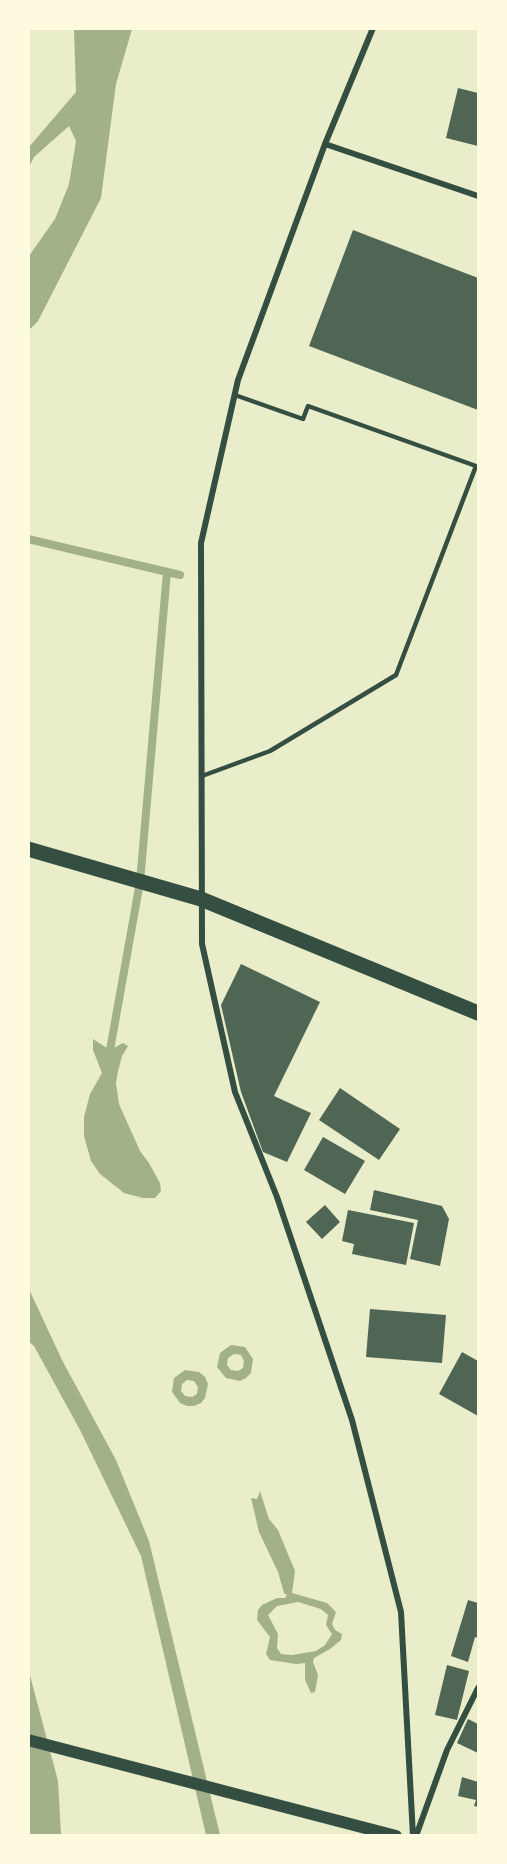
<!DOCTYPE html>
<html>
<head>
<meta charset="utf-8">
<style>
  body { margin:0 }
  #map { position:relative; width:507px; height:1864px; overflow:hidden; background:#e9edc9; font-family:"Fira Sans Condensed",sans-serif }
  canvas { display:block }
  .frame { position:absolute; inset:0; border:30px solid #fefae0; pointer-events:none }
</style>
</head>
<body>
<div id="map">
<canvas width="507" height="1864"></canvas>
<div class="frame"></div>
</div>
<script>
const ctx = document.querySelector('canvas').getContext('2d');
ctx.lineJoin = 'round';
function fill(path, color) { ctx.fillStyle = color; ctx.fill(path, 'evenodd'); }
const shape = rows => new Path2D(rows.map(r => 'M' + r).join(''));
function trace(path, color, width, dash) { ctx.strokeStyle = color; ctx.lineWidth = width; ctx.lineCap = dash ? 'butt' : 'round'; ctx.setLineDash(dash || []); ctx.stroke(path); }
const water = shape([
  [74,29,132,29,116,84,101,198,38,321,29,330,29,256,55,219,69,184,76,141,69,126,34,157,29,167,29,147,76,92],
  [93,1039,110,1050,123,1043,128,1046,122,1056,118,1071,116,1083,119,1104,140,1151,149,1163,160,1183,161,1191,155,1198,143,1198,124,1193,100,1174,91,1161,84,1136,84,1117,90,1094,102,1073,93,1050],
  [28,1287,62,1360,116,1460,149,1541,220,1835,206,1835,141,1556,80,1430,34,1346,29,1342],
  [231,1345,245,1347,253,1359,251,1373,246,1378,240,1381,226,1378,217,1367,220,1353],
  [234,1354,241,1355,244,1361,243,1368,238,1371,231,1370,227,1365,228,1358],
  [185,1370,199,1372,205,1377,208,1384,205,1398,201,1403,194,1406,187,1406,180,1403,172,1392,174,1378],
  [187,1380,194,1381,198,1387,197,1394,192,1397,185,1396,181,1391,182,1384],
  [260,1491,269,1519,278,1530,295,1571,292,1593,327,1603,336,1612,332,1624,335,1630,342,1634,341,1640,330,1649,314,1658,313,1662,318,1675,315,1692,311,1693,305,1680,305,1663,296,1664,270,1660,266,1654,270,1637,257,1620,258,1610,262,1605,277,1598,285,1598,287,1595,284,1593,278,1572,259,1532,251,1498,257,1499],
  [298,1602,321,1609,328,1615,326,1625,332,1634,325,1645,316,1651,292,1655,281,1654,277,1648,278,1634,268,1615,277,1606],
  [28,1668,58,1781,61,1835,29,1835]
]);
const stream = shape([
  [28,539,180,575],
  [110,1050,140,882,167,572]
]);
const building = shape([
  [458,88,478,93,478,146,446,138],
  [353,230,478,278,478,410,309,346],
  [241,964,320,1002,274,1096,311,1113,287,1162,263,1152,241,1092,221,1005],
  [340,1088,400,1129,379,1160,319,1120],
  [323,1137,365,1161,345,1194,304,1170],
  [374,1190,442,1206,449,1219,440,1266,410,1259,418,1220,370,1210],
  [325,1205,340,1222,322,1239,306,1222],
  [348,1210,414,1223,406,1265,352,1254,354,1244,342,1241],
  [370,1309,446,1315,442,1363,366,1357],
  [462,1352,478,1361,478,1416,439,1394],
  [468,1600,478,1603,478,1638,475,1637,468,1662,451,1656],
  [447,1665,469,1671,457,1720,435,1715],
  [468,1719,478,1724,478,1753,457,1743],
  [462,1777,478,1782,478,1807,474,1806,476,1800,458,1796]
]);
const service = shape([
  [202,776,270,751,396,675,476,466,308,406,303,419,235,395]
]);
const minor = shape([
  [373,28,325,144,238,380,201,543,202,944,235,1092,277,1197,352,1420,401,1612,413,1836],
  [325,144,478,196],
  [416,1836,447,1750,478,1688]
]);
const secondary = shape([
  [28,1740,396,1836]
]);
const primary = shape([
  [28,849,201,899,478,1013]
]);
fill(water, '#a3b18a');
trace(stream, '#a3b18a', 8);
fill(building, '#4f6655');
trace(service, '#344e41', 4.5);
trace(minor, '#344e41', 6);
trace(secondary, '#344e41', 12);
trace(primary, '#344e41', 15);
</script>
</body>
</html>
